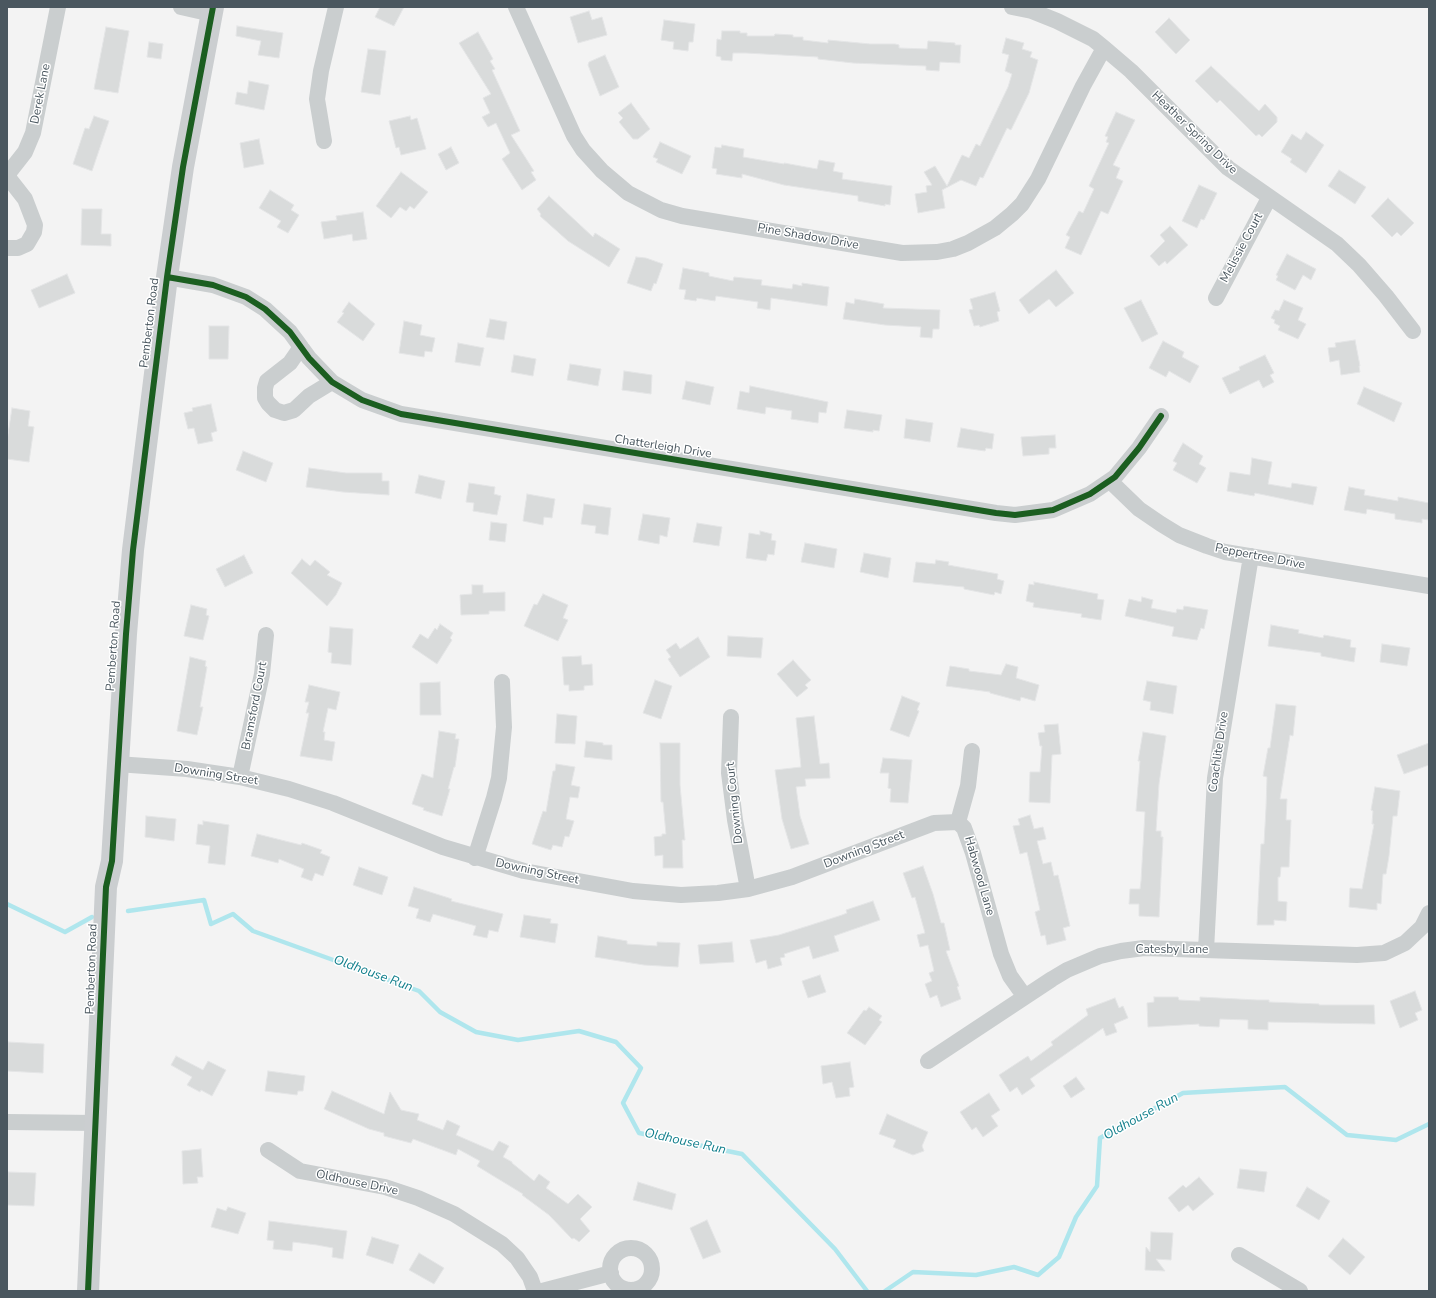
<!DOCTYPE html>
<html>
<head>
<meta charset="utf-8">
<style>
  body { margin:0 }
  #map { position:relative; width:1436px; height:1298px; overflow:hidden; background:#f3f3f3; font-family:"Nunito Sans",sans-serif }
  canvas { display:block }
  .frame { position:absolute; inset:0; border:8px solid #4a575f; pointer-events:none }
</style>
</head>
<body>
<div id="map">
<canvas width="1436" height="1298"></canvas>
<div class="frame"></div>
</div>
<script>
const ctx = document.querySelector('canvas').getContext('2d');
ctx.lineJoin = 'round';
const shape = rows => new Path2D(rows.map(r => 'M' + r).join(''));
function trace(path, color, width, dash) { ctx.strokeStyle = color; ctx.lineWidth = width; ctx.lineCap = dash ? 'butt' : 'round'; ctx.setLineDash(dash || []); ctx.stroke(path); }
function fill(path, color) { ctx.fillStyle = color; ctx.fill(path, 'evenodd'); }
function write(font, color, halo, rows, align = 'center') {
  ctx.font = font + ' "Nunito Sans",sans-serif'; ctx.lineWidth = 3; ctx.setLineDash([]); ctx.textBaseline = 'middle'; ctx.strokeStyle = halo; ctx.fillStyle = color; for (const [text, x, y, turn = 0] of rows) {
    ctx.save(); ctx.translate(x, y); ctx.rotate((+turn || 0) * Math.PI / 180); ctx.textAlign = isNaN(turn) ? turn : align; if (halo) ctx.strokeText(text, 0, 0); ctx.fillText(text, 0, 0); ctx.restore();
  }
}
const stream = shape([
  [7,904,65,932,92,917],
  [128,911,204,900,211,924,233,914,253,931,419,991,440,1012,476,1032,518,1040,579,1031,616,1042,641,1068,623,1103,639,1133,742,1154,835,1249,867,1291],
  [885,1291,913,1272,976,1275,1014,1267,1038,1275,1059,1257,1076,1217,1097,1186,1100,1138,1183,1093,1285,1087,1347,1135,1396,1140,1429,1124]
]);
const building = shape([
  [380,7,404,7,394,26,375,17,380,7],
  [589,11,592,20,602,17,607,35,578,43,570,17,589,11],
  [1169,18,1190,40,1176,54,1155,32,1169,18],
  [664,20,695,24,693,42,689,42,688,51,673,49,674,42,661,40,664,20],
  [237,26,283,33,279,58,258,55,261,41,236,36,237,26],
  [106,27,129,31,118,93,94,89,106,27],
  [722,31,740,31,740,33,747,33,747,36,774,36,775,34,793,35,793,37,803,37,803,40,828,43,828,40,870,44,895,44,899,45,899,48,927,49,928,41,955,43,955,45,961,45,960,58,960,63,940,62,939,71,926,70,926,66,853,63,818,59,818,57,746,53,733,53,732,61,721,60,721,57,716,56,717,39,721,40,722,31],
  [478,32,493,59,490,61,495,69,492,70,520,131,511,135,534,171,531,172,536,180,522,190,502,159,510,153,496,123,488,127,482,117,490,113,483,98,491,94,459,43,478,32],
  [1006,38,1024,43,1022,49,1032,52,1030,57,1038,60,1029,93,1011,130,1007,128,983,178,980,177,976,186,961,180,942,190,945,208,918,213,915,194,927,192,926,186,932,185,924,172,935,166,947,186,962,155,969,158,976,144,980,146,1008,87,1012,74,1005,71,1009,55,1002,53,1006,38],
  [149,42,163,44,161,59,147,57,149,42],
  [368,49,386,51,380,95,361,92,368,49],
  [605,55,619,87,600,96,588,65,589,62,605,55],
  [1211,66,1259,111,1265,104,1277,117,1277,122,1262,137,1259,134,1256,136,1220,100,1217,103,1195,81,1211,66],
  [249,81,269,85,264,110,235,104,237,92,247,94,249,81],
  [631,103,650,129,638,139,633,139,619,122,623,118,618,113,631,103],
  [1116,112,1135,120,1113,165,1120,168,1116,178,1123,181,1108,214,1101,211,1081,255,1065,248,1070,237,1066,235,1079,211,1083,213,1094,189,1089,186,1109,143,1106,142,1108,137,1105,136,1116,112],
  [94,116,109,121,92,171,73,164,85,128,89,129,94,116],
  [410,116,411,120,417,118,426,149,401,155,399,147,396,148,389,121,410,116],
  [1306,132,1324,145,1306,173,1290,162,1292,159,1281,152,1292,134,1301,140,1306,132],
  [259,139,264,164,244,168,240,143,259,139],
  [660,142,691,156,682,174,656,162,658,159,653,157,660,142],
  [722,145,744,149,743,157,784,164,784,163,817,169,819,160,835,163,833,171,843,173,842,179,892,186,890,205,885,204,885,206,858,201,858,196,784,185,742,174,742,178,716,174,717,169,712,168,715,147,721,148,722,145],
  [451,147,459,163,446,170,438,154,451,147],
  [1339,170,1366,187,1355,204,1328,186,1339,170],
  [401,172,428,192,414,209,410,206,406,211,400,207,391,218,376,206,401,172],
  [1199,185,1217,193,1204,220,1201,219,1197,228,1182,221,1199,185],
  [270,190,294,205,291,210,299,215,288,233,277,227,281,221,259,208,270,190],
  [549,196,593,237,595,233,620,249,609,267,568,241,540,216,541,214,537,209,549,196],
  [1388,198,1414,223,1401,236,1397,232,1392,237,1371,216,1388,198],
  [82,209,102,209,101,234,111,234,111,246,81,245,82,209],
  [363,212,367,239,353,241,352,234,324,239,321,222,337,220,336,216,363,212],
  [1170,226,1188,245,1167,264,1165,261,1159,266,1150,256,1165,241,1160,235,1170,226],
  [1287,254,1316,269,1311,280,1303,275,1295,290,1276,280,1278,276,1276,275,1287,254],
  [636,257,646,258,663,264,656,284,654,283,651,291,627,283,636,257],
  [683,268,709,273,709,276,733,281,734,277,762,280,761,285,792,289,793,284,802,286,802,283,829,287,827,306,771,298,770,310,757,308,758,302,716,296,715,301,697,298,696,301,684,299,686,290,679,289,683,268],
  [1056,270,1074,293,1056,307,1049,299,1029,314,1019,300,1056,270],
  [67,274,75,293,39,308,31,290,67,274],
  [995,292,1000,311,997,312,999,321,980,327,979,325,974,326,969,310,973,309,970,299,995,292],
  [855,299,884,304,883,308,940,310,939,329,933,329,932,338,920,337,921,327,885,325,843,319,846,302,854,304,855,299],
  [1141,300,1158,334,1142,342,1124,308,1141,300],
  [1284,300,1303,308,1298,320,1306,324,1298,339,1278,330,1280,326,1274,323,1275,320,1271,318,1275,310,1279,311,1284,300],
  [349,302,375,324,363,341,337,322,344,313,342,312,349,302],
  [490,319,507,322,504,340,486,337,490,319],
  [404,321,422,325,420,335,435,338,432,352,425,351,424,357,399,353,404,321],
  [209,326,229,326,228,359,209,359,209,326],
  [1355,340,1360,366,1359,366,1360,372,1341,375,1339,360,1330,362,1328,348,1336,347,1335,343,1355,340],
  [1163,341,1184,352,1182,357,1199,366,1190,383,1169,371,1166,377,1149,368,1163,341],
  [458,343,484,348,480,366,455,362,458,343],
  [514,355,536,359,533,376,511,372,514,355],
  [1265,355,1274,373,1270,375,1274,382,1263,388,1259,380,1230,394,1222,378,1240,370,1239,367,1265,355],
  [570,364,601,369,598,386,567,380,570,364],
  [624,371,652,375,651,394,622,390,624,371],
  [686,381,714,387,710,405,682,399,686,381],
  [750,386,828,402,826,413,819,412,818,423,791,419,792,411,766,407,765,414,737,409,740,391,749,393,750,386],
  [1364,387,1402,403,1394,422,1357,404,1364,387],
  [211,404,217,431,211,433,213,441,198,444,194,428,188,429,184,413,193,411,192,408,211,404],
  [12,408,30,411,28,426,34,427,29,462,7,459,7,441,12,408],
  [847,410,882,415,879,431,873,430,873,432,844,428,847,410],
  [906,419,933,423,930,442,904,438,906,419],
  [961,428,994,434,992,449,986,448,985,451,957,447,961,428],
  [1055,435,1056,448,1049,448,1049,454,1023,456,1021,437,1055,435],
  [1183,443,1203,456,1199,464,1206,468,1197,483,1173,470,1177,463,1173,461,1183,443],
  [243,451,273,463,266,482,236,470,243,451],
  [1252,458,1272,462,1268,484,1291,488,1292,483,1317,487,1313,505,1255,493,1254,496,1227,491,1230,472,1250,475,1252,458],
  [309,468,346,473,382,473,382,481,389,481,389,495,343,492,306,487,309,468],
  [419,475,445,481,441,499,415,493,419,475],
  [469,483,495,487,494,494,501,496,497,515,473,511,474,503,466,502,469,483],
  [1349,487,1365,490,1364,495,1398,501,1398,497,1429,503,1429,520,1422,519,1422,523,1395,519,1395,514,1367,509,1366,514,1344,510,1349,487],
  [527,494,555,499,552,518,544,517,543,525,523,521,527,494],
  [584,504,611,508,608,535,595,533,596,526,581,524,584,504],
  [643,514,670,518,667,537,660,535,659,544,638,540,643,514],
  [491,522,507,524,505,542,489,540,491,522],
  [697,523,722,527,719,546,693,542,697,523],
  [760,531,772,534,771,540,776,541,774,555,768,554,766,561,746,558,749,533,760,535,760,531],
  [805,543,837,549,834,568,801,562,805,543],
  [864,553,891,558,888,578,860,572,864,553],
  [244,555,253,573,225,587,216,569,244,555],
  [302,559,310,566,315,560,330,572,327,575,342,583,336,595,327,606,291,573,302,559],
  [936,560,949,562,948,565,998,574,997,579,1004,581,1001,594,995,592,994,595,964,589,964,587,913,582,916,562,935,564,936,560],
  [1034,582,1098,594,1097,599,1104,600,1101,620,1081,617,1082,614,1033,607,1034,603,1026,601,1029,584,1034,585,1034,582],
  [472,585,483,585,483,593,505,592,505,611,489,611,489,614,461,615,460,595,472,594,472,585],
  [543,594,568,605,563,618,568,620,558,641,524,626,534,604,537,605,543,594],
  [1142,597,1153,600,1151,608,1176,613,1177,609,1183,610,1184,606,1208,610,1204,629,1201,628,1197,640,1190,639,1172,636,1174,627,1125,616,1129,599,1141,602,1142,597],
  [191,605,207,609,206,615,209,616,203,640,184,636,191,605],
  [440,624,453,633,450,638,452,640,437,664,412,647,420,634,428,639,435,628,437,630,440,624],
  [1271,625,1299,630,1298,633,1323,638,1324,635,1351,640,1350,647,1356,648,1354,662,1321,656,1321,653,1268,646,1271,625],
  [330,627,353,629,351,665,331,663,332,653,328,652,330,627],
  [728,636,763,638,761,658,727,656,728,636],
  [698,637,710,657,680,677,668,659,671,657,666,650,676,643,680,649,698,637],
  [1382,644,1410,648,1407,666,1380,662,1382,644],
  [581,656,582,665,592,664,593,685,584,686,584,690,569,691,569,685,564,685,562,657,581,656],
  [190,657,206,661,205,666,207,667,200,707,203,707,197,735,177,731,190,657],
  [793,660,811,680,805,685,808,688,797,697,777,674,793,660],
  [1006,664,1018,667,1016,678,1039,685,1035,701,1021,697,1020,701,990,693,990,692,946,686,950,666,969,669,969,671,1001,675,1006,664],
  [655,680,672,686,661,719,643,713,655,680],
  [1147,681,1177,686,1173,714,1150,710,1151,702,1143,700,1147,681],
  [440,682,441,715,420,715,420,683,440,682],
  [309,685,340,692,336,710,328,708,323,732,325,732,324,740,335,742,332,761,300,756,309,713,306,713,309,702,305,702,309,685],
  [902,696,920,703,917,710,919,711,909,737,890,730,902,696],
  [1276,704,1296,706,1293,736,1290,735,1280,799,1287,799,1286,820,1291,820,1289,867,1281,867,1280,877,1278,877,1278,901,1287,902,1286,921,1274,920,1274,925,1257,925,1261,844,1264,844,1266,808,1267,777,1263,776,1268,748,1270,748,1276,704],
  [557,714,577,716,575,744,555,743,557,714],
  [814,716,820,764,829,763,830,778,805,779,806,786,796,787,800,816,809,844,791,849,782,819,775,770,801,767,796,718,814,716],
  [1058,724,1061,754,1052,755,1050,803,1029,802,1030,772,1040,772,1042,746,1040,746,1038,733,1045,732,1044,725,1058,724],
  [439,731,456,734,455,739,459,739,455,767,454,767,448,789,450,789,442,816,423,810,424,808,412,804,422,774,433,778,439,731],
  [1143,732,1166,736,1159,784,1156,831,1161,831,1161,837,1163,837,1159,917,1139,916,1139,904,1129,904,1130,889,1140,889,1141,881,1145,812,1136,811,1140,761,1138,761,1143,732],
  [586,741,603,743,603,745,612,745,612,760,584,757,586,741],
  [660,743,680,743,680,785,685,840,682,840,683,868,663,868,663,855,655,856,654,837,662,836,662,834,666,834,663,802,661,802,660,743],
  [1429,743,1429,765,1404,774,1397,755,1429,743],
  [883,758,912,760,908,803,890,802,891,789,888,788,889,773,880,773,883,758],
  [556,764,575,767,571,785,580,787,578,798,570,797,566,819,574,821,569,837,565,836,562,847,553,845,551,850,532,844,543,811,546,812,553,771,555,771,556,764],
  [1375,787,1400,791,1397,816,1393,816,1389,856,1386,874,1383,874,1381,904,1377,903,1377,910,1349,907,1350,888,1362,889,1374,824,1372,824,1373,811,1371,810,1375,787],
  [1030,815,1034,829,1043,827,1046,839,1037,841,1043,864,1051,862,1054,876,1058,875,1070,926,1063,928,1066,940,1047,945,1045,935,1041,936,1035,912,1040,910,1027,852,1020,854,1013,826,1020,825,1018,819,1030,815],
  [146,816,176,819,174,841,145,837,146,816],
  [203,821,229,825,225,865,208,863,210,846,196,844,198,824,203,825,203,821],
  [257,834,301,845,302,843,322,850,320,853,330,857,323,876,315,873,312,881,301,877,304,869,279,859,278,863,251,856,257,834],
  [923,866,933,894,941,923,944,923,950,950,946,951,959,986,957,987,961,999,941,1007,937,995,930,998,925,984,932,981,929,973,934,971,928,945,920,947,917,935,925,933,915,897,912,898,903,873,923,866],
  [359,867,388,877,382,895,353,885,359,867],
  [414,887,452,899,451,901,503,914,498,932,489,930,487,938,473,935,476,926,433,914,430,922,416,918,419,909,408,906,414,887],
  [873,901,880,920,834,936,839,951,813,959,809,946,784,954,785,957,780,958,782,965,768,969,766,960,756,963,750,940,779,935,811,925,842,915,847,913,846,910,873,901],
  [524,915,551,919,550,923,558,924,555,943,520,937,524,915],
  [598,936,627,941,627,944,657,946,657,942,680,943,678,967,644,965,595,957,598,936],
  [732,942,734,962,700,964,698,945,732,942],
  [820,975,826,992,808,998,802,981,820,975],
  [1415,991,1422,1010,1415,1013,1418,1020,1400,1028,1390,1001,1415,991],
  [1154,997,1178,997,1179,1000,1200,1001,1200,997,1257,1000,1269,1000,1269,1002,1319,1004,1319,1005,1374,1005,1375,1024,1268,1022,1268,1030,1248,1029,1248,1020,1220,1019,1219,1027,1199,1026,1199,1024,1148,1027,1147,1003,1154,1002,1154,997],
  [1115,998,1119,1008,1123,1006,1128,1018,1114,1024,1117,1032,1106,1036,1103,1028,1030,1079,1035,1086,1022,1095,1017,1087,1010,1092,999,1075,1028,1056,1031,1061,1053,1045,1051,1042,1088,1015,1086,1009,1115,998],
  [869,1007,882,1016,879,1020,882,1022,865,1045,847,1033,864,1010,866,1011,869,1007],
  [8,1042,44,1044,43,1073,7,1071,8,1042],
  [176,1056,203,1070,208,1061,226,1070,212,1096,201,1090,200,1092,187,1085,192,1077,171,1065,176,1056],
  [850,1062,854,1087,849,1088,850,1096,836,1098,832,1082,823,1084,821,1066,850,1062],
  [268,1071,305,1076,303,1091,298,1091,297,1095,265,1091,268,1071],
  [1076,1077,1085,1089,1071,1098,1063,1086,1076,1077],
  [332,1091,384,1114,390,1092,401,1110,419,1114,417,1120,443,1130,447,1120,460,1126,456,1135,493,1151,499,1141,509,1146,503,1157,512,1162,512,1163,534,1181,539,1174,550,1182,546,1188,568,1204,578,1194,592,1207,580,1219,590,1231,579,1242,574,1238,572,1239,549,1215,522,1195,523,1194,477,1166,480,1161,458,1149,456,1155,413,1139,411,1143,384,1136,384,1133,369,1129,324,1109,332,1091],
  [989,1093,1000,1110,991,1116,998,1126,983,1137,976,1127,972,1130,960,1112,989,1093],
  [887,1114,928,1132,922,1146,924,1151,913,1155,893,1147,896,1140,879,1134,887,1114],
  [201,1149,203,1177,197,1177,198,1183,183,1184,182,1151,201,1149],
  [1240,1169,1267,1172,1264,1192,1237,1188,1240,1169],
  [8,1172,36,1173,34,1206,7,1205,8,1172],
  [1199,1177,1214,1194,1193,1211,1188,1205,1179,1212,1168,1198,1183,1185,1186,1188,1199,1177],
  [638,1182,676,1194,672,1210,633,1200,638,1182],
  [1307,1187,1330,1201,1319,1220,1296,1206,1307,1187],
  [228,1207,246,1213,238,1234,211,1227,217,1208,226,1211,228,1207],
  [707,1220,721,1252,703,1259,690,1228,707,1220],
  [269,1221,347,1231,343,1259,332,1257,333,1248,317,1245,293,1242,292,1251,273,1249,274,1241,267,1240,269,1221],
  [1151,1232,1173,1233,1171,1260,1156,1259,1165,1271,1145,1270,1146,1247,1150,1252,1151,1232],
  [372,1237,399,1245,393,1264,366,1255,372,1237],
  [1343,1238,1365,1257,1350,1275,1328,1256,1343,1238],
  [419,1253,444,1268,434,1284,409,1270,419,1253]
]);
const street = shape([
  [181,7,212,14],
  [516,7,574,136,583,150,602,171,628,193,661,210,682,216,902,253,937,252,953,249,968,243,995,228,1012,214,1022,204,1038,179,1083,86,1104,48],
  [1012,7,1032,11,1057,21,1093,39,1104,48,1131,71,1228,168,1337,244,1359,265,1386,296,1413,331],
  [324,141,317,99,321,71,336,7],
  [7,175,25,152,33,133,58,7],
  [7,176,25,199,35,225,34,232,27,244,18,248,7,248],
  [167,277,213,285,246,297,265,309,290,332,309,358,332,382,362,400,401,414,996,513,1015,515,1053,510,1090,494,1115,477,1139,448,1161,416],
  [1216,298,1269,198],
  [301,347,290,363,267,381,265,388,265,398,268,403,275,410,284,413,294,410,309,396,332,382],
  [1110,481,1139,509,1161,524,1179,535,1207,546,1225,552,1429,586],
  [731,717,729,773,735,820,748,889],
  [117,764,187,769,240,777,289,789,333,803,443,847,524,871,633,891,681,895,718,893,748,889,792,877,934,823,958,822],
  [240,777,262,674,266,635],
  [958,822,964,828,973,853,1001,954,1010,976,1025,997],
  [958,822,968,786,972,751],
  [475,858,494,798,499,778,504,727,502,682],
  [1206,950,1215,778,1251,556],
  [928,1061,1052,979,1067,970,1100,956,1121,951,1144,948,1357,955,1384,953,1405,943,1422,927,1429,913],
  [7,1122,96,1123],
  [268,1150,300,1171,385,1187,418,1198,454,1214,502,1244,517,1258,530,1277,535,1291],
  '610 1269a21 21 0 1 1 42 0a21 21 0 1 1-42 0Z',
  [1239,1255,1300,1291],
  [542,1291,611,1273]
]);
const secondary = shape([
  [88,1291,106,887,112,861,126,634,133,550,167,277,183,167,213,7]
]);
const cycleway = shape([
  [167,277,213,285,246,297,265,309,290,332,309,358,332,382,362,400,401,414,996,513,1015,515,1053,510,1090,494,1115,477,1139,448,1161,416],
  [88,1291,106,887,112,861,126,634,133,550,167,277,183,167,213,7]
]);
const streetNames = [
  ["Derek Lane",41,94,-79],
  ["Heather Spring Drive",1194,133,44],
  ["Pine Shadow Drive",808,237,10],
  ["Melissie Court",1242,248,-62],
  ["Pemberton Road",150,323,-83],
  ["Chatterleigh Drive",663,447,9],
  ["Peppertree Drive",1260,557,11],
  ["Pemberton Road",114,646,-86],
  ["Bramsford Court",255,706,-79],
  ["Coachlite Drive",1219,752,-82],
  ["Downing Street",216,775,9],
  ["Downing Court",735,803,-96],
  ["Downing Street",864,850,-21],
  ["Downing Street",537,872,12],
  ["Habwood Lane",979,876,74],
  ["Catesby Lane",1172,950],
  ["Pemberton Road",92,969,-88],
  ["Oldhouse Drive",357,1183,12]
];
const waterNames = [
  ["Oldhouse Run",373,974,20],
  ["Oldhouse Run",1141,1117,-29],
  ["Oldhouse Run",685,1142,12]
];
trace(stream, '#afe6ed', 4.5);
fill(building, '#d9dbdb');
trace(building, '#e4e5e6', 1);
trace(street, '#cacecf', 16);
trace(secondary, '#cbced0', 22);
trace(cycleway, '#1b5e20', 6);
write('12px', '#4a575f', '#fff', streetNames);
write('italic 13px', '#127f8c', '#fff', waterNames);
</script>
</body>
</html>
